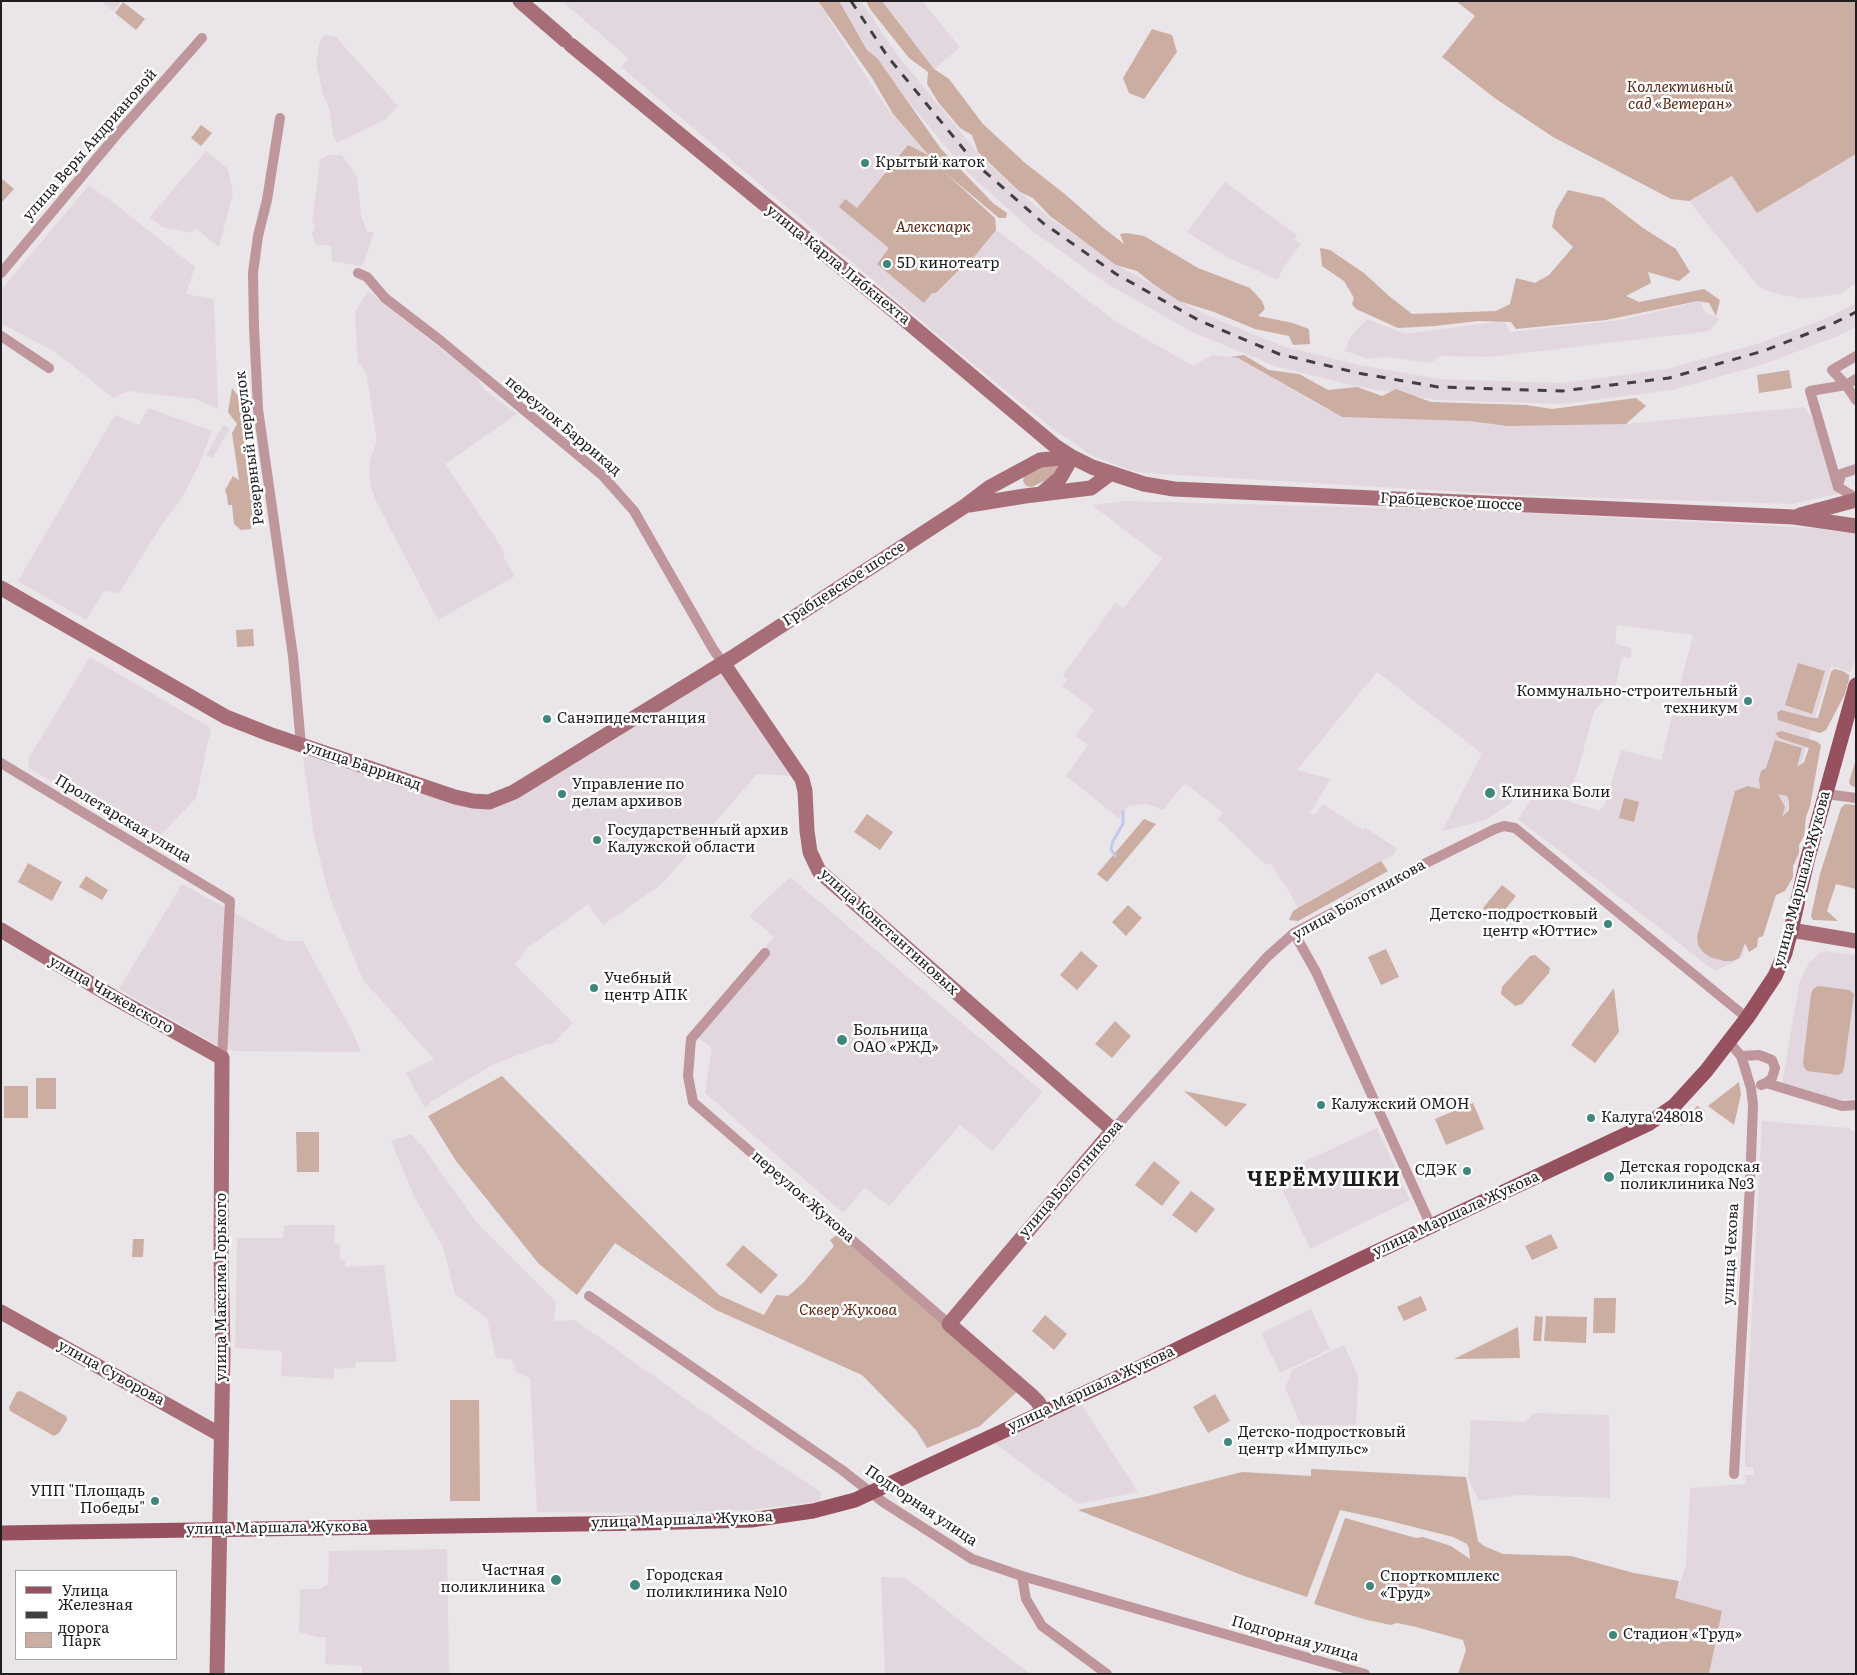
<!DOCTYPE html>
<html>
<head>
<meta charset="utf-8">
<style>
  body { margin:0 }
  #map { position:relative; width:1857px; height:1675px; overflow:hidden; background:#eae5e8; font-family:Literata,serif }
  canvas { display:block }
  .frame { position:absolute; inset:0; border:2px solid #1f1d1e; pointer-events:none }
  .legend { position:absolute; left:15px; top:1570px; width:162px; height:90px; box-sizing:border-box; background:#fff; border:1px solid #a5a5a5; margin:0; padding:6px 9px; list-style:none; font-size:15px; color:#1f1d1e }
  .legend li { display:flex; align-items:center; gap:10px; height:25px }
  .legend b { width:25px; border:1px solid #a5a5a5 }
</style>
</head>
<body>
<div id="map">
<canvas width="1857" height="1675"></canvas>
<div class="frame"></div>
<ul class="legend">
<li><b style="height:6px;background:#96515e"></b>Улица</li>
<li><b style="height:6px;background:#413f40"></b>Железная дорога</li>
<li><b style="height:14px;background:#cbada2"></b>Парк</li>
</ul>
</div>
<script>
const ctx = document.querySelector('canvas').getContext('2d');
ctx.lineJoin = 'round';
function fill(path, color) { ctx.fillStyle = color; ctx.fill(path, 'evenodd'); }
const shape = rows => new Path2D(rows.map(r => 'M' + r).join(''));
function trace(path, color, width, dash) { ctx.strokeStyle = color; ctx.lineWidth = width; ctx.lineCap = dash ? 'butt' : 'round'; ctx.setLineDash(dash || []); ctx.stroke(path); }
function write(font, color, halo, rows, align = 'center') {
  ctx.font = font + ' Literata,serif'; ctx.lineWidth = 5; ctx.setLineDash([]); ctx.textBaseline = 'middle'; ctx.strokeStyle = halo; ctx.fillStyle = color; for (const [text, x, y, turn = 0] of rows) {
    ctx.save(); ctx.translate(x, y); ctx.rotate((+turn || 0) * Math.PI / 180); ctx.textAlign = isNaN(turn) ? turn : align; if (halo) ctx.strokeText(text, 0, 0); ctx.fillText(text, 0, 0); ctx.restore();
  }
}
const built = shape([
  [101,1,121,1,114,12],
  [562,1,818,1,842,40,886,107,947,177,995,218,996,230,1118,323,1193,366,1212,355,1238,358,1317,404,1343,417,1626,424,1804,407,1818,427,1837,494,1792,504,1515,495,1145,473,1129,470,1091,455,1048,425,944,340,621,67,628,58],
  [836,1,861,1,895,52,981,157,1048,217,1121,267,1204,314,1282,346,1359,365,1439,379,1562,383,1667,369,1760,343,1827,318,1856,303,1856,327,1835,337,1767,363,1672,390,1563,404,1437,400,1355,386,1275,366,1194,333,1109,285,1035,233,966,171,878,65],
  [882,1,922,1,960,47,934,69],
  [325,35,336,37,398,106,386,119,337,143,333,134,329,107,323,94,316,63,320,41],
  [206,151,228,169,233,193,219,247,195,228,191,233,162,227,150,217],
  [1856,154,1856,283,1841,294,1801,299,1767,291,1757,285,1689,201,1732,176,1757,212],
  [328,155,342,155,357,177,361,215,367,232,374,232,364,263,360,266,332,261,331,245,316,245,312,234,316,225,312,224,320,160],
  [1225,182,1297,235,1294,239,1301,244,1283,268,1278,280,1227,257,1187,232],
  [89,185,119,207,195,267,186,294,214,299,218,409,195,399,128,391,113,398,55,352,1,323,1,290],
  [368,291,475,376,484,389,517,414,445,464,503,549,504,558,515,576,438,620,376,501,371,486,369,475,370,460,377,441,366,372,358,363,355,312],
  [1701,301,1704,311,1719,319,1710,331,1489,357,1440,356,1431,363,1385,357,1369,359,1345,351,1351,336,1367,319,1405,334,1504,321,1510,332,1621,320],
  [148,408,212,431,198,467,180,501,161,526,119,593,104,591,86,620,18,581,115,415,139,425],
  [223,425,230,429,212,458,206,455],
  [1125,501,1468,510,1811,528,1856,534,1856,656,1851,672,1831,666,1742,958,1715,971,1518,819,1536,791,1599,811,1605,805,1621,750,1661,760,1693,635,1617,625,1615,643,1632,649,1630,658,1622,657,1615,689,1594,711,1578,770,1568,797,1536,789,1521,794,1517,793,1511,803,1486,820,1442,831,1482,754,1377,672,1297,770,1331,779,1310,813,1315,815,1323,804,1363,830,1365,827,1397,849,1394,854,1298,908,1287,888,1270,863,1266,865,1218,819,1223,813,1185,783,1163,810,1147,804,1128,806,1119,818,1066,776,1088,745,1076,736,1094,710,1062,686,1067,679,1063,675,1116,602,1123,609,1162,559,1167,562,1092,505],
  [90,657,211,728,196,798,154,842,29,768,28,759],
  [718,672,723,672,796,776,757,774,662,884,603,925,588,904,526,949,515,965,573,1023,553,1044,547,1044,492,1065,432,1101,425,1108,406,1073,434,1059,363,980,329,895,314,835,302,751,486,807],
  [790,877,1043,1092,992,1151,960,1125,889,1206,864,1188,843,1213,705,1093,712,1048,692,1033,774,937,749,916],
  [182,884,285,941,303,941,353,1033,361,1052,235,1051,215,1044,119,989],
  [1822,951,1856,955,1856,1099,1845,1099,1838,1101,1782,1084,1800,980,1809,963],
  [1762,1121,1849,1128,1856,1133,1856,1674,1709,1674,1722,1611,1675,1598,1686,1565,1690,1488,1745,1484,1746,1475,1754,1475,1753,1467,1745,1467,1745,1442],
  [1377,1128,1410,1200,1310,1249,1277,1178,1310,1159],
  [411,1134,423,1147,477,1223,556,1302,554,1321,575,1320,763,1454,821,1492,820,1501,751,1510,642,1513,537,1512,530,1378,517,1373,512,1360,496,1358,487,1318,455,1294,443,1247,415,1198,391,1141],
  [284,1225,335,1225,334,1244,340,1245,340,1259,345,1260,345,1267,384,1265,397,1362,356,1362,355,1368,334,1369,334,1379,281,1376,282,1351,235,1348,237,1238,283,1238],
  [1311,1309,1330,1349,1280,1373,1261,1333],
  [1344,1345,1358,1376,1356,1425,1301,1425,1285,1388,1292,1370],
  [1080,1402,1138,1492,1078,1504,993,1442],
  [1534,1413,1609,1415,1610,1498,1517,1495,1479,1501,1468,1478,1471,1420,1525,1422],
  [447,1549,449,1674,362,1674,362,1666,325,1664,326,1637,318,1637,299,1632,300,1589,320,1589,328,1584,329,1551],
  [881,1577,905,1578,1030,1674,885,1674]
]);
const green = shape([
  [818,1,839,1,867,50,877,58,941,149,993,203,1007,213,1006,218,999,218,943,171,995,218,996,230,969,263,967,262,936,293,932,293,924,303,877,264,889,248,839,207,845,199,857,208,908,145,928,155,938,166,893,114,872,78],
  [866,1,882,1,934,69,949,79,983,124,1024,162,1066,195,1101,226,1124,244,1120,234,1127,233,1144,236,1198,268,1250,288,1262,301,1265,309,1258,316,1293,323,1309,329,1310,344,1293,345,1289,336,1255,329,1214,312,1179,301,1153,284,1137,271,1116,265,1050,216,1033,198,1020,192,978,152,972,135,960,128,938,102,927,84,928,72,909,58,870,9],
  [1456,1,1856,1,1856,154,1757,213,1732,176,1689,201,1671,199,1553,137,1496,99,1442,57,1475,16],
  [123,2,145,19,136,30,115,13],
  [1152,29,1172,35,1177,52,1144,99,1129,93,1123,78],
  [201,125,212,133,201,146,191,138],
  [1,178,14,189,1,203],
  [1568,190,1604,198,1643,228,1676,249,1690,272,1679,281,1648,272,1651,283,1626,296,1639,302,1704,289,1720,300,1716,316,1709,303,1698,301,1606,320,1516,329,1511,322,1478,321,1435,326,1398,328,1356,309,1352,304,1354,298,1344,281,1322,266,1320,248,1330,250,1364,273,1389,296,1412,314,1496,311,1510,304,1516,278,1535,283,1549,275,1573,247,1552,227,1556,210],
  [1244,355,1269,370,1299,374,1328,390,1357,387,1382,396,1396,389,1431,402,1526,405,1552,409,1636,398,1646,406,1626,424,1508,426,1469,421,1342,417,1238,358,1230,357],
  [1789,370,1792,388,1759,393,1757,375],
  [232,388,242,401,255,507,251,529,241,530,234,524,232,505,228,505,227,496,225,490,233,476,239,480,232,433,237,424,228,412],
  [1043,464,1056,465,1058,467,1056,472,1048,479,1032,487,1026,486,1023,481,1024,476],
  [253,629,254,646,237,647,236,630],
  [1798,663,1825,671,1812,714,1785,705],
  [1834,669,1843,671,1849,675,1849,679,1845,694,1826,730,1820,733,1778,720,1777,713,1781,710,1812,718,1818,718,1831,672],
  [1781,731,1816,741,1821,745,1810,806,1806,817,1804,836,1799,845,1799,853,1793,866,1793,877,1785,891,1776,895,1763,936,1758,938,1757,947,1749,952,1745,943,1739,958,1732,961,1724,961,1710,957,1703,952,1698,945,1697,937,1735,791,1748,786,1760,789,1759,779,1761,771,1766,768,1775,740,1802,748,1797,767,1804,762,1809,748,1779,738,1775,733],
  [1778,794,1787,796,1789,801,1789,810,1782,817,1785,807],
  [1856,759,1856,787,1851,786,1849,782],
  [1624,798,1639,802,1634,822,1619,818],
  [1845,804,1856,805,1856,889,1836,884,1827,911,1838,921,1813,920,1811,916,1820,874,1841,808],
  [867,814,893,832,880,850,854,832],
  [1144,819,1156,824,1107,882,1097,874],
  [1381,861,1388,871,1298,921,1289,920,1293,911,1298,908],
  [28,863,62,882,52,901,18,882],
  [86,876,108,890,102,900,79,887],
  [1502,885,1516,896,1497,920,1483,908],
  [1128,905,1142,918,1126,936,1112,922],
  [1386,949,1399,977,1381,985,1368,957],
  [1081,951,1098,966,1077,990,1060,975],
  [1535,955,1550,968,1549,973,1522,1004,1515,1006,1501,994,1502,987,1530,956],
  [1818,986,1849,990,1854,994,1844,1068,1842,1073,1838,1075,1807,1071,1804,1067,1803,1063,1811,994,1813,989],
  [1614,988,1619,1032,1595,1063,1571,1045],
  [1115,1021,1131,1036,1112,1058,1095,1044],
  [502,1076,719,1295,764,1315,776,1295,788,1296,803,1283,834,1246,830,1240,838,1234,1019,1390,980,1426,927,1448,916,1430,862,1375,716,1310,615,1243,577,1295,539,1264,456,1161,428,1116],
  [36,1078,56,1078,56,1109,36,1109],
  [1739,1082,1741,1094,1734,1125,1708,1106],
  [4,1086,28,1086,28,1118,4,1118],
  [1184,1091,1247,1104,1226,1127],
  [1473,1103,1484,1129,1446,1145,1435,1119],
  [1697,1106,1705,1111,1680,1126],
  [296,1132,319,1132,319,1172,297,1172],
  [1154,1161,1180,1182,1162,1206,1135,1185],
  [1191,1191,1215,1209,1196,1233,1172,1215],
  [1551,1234,1558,1248,1532,1260,1525,1246],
  [133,1239,144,1239,143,1257,132,1257],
  [743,1245,778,1275,761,1294,726,1265],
  [1421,1296,1427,1310,1404,1321,1397,1307],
  [1594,1298,1616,1298,1615,1333,1593,1333],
  [1045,1315,1067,1334,1054,1350,1032,1331],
  [1535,1316,1543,1317,1541,1341,1533,1341],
  [1546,1316,1587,1317,1586,1343,1544,1341],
  [1518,1327,1520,1358,1454,1359],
  [21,1391,66,1416,67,1420,59,1433,54,1436,10,1411,9,1407,17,1392],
  [1215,1394,1230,1421,1208,1433,1193,1407],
  [450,1400,479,1400,480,1501,450,1501],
  [1311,1469,1466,1477,1478,1541,1484,1546,1503,1554,1571,1556,1634,1573,1679,1581,1675,1598,1722,1611,1709,1674,1458,1674,1466,1650,1463,1640,1416,1627,1397,1623,1391,1625,1367,1620,1314,1604,1345,1518,1416,1538,1423,1537,1451,1546,1470,1559,1469,1549,1467,1544,1453,1537,1386,1520,1340,1510,1307,1597,1244,1576,1078,1510,1148,1496,1242,1472,1311,1476]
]);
const stream = shape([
  [1115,856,1111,849,1113,841,1123,824,1123,811]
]);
const street = shape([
  [280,118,267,200,258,236,253,273,254,327,258,409,293,656,301,745],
  [1,273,118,133,202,38],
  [358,273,367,277,385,298,441,341,603,476,634,511,713,649,723,663],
  [1,336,49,368],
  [1856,356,1832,370,1846,385,1856,400],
  [1856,469,1841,474,1838,487,1856,498],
  [1838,487,1810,391,1846,385,1856,379],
  [1,763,230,901,222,1058],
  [1826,794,1856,798],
  [1294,933,1316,972,1431,1226],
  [765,953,691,1039,688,1076,693,1102,949,1324],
  [1728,1041,1741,1056,1744,1065,1751,1088,1753,1105,1750,1185,1734,1474],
  [1741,1056,1759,1055,1772,1060,1775,1068,1772,1078,1766,1083,1761,1085],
  [1766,1083,1842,1106,1856,1105],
  [1113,1130,1267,957,1294,933,1428,862,1495,829,1504,826,1515,828,1747,1018],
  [589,1296,842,1470,883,1502,972,1559,1022,1576,1365,1674],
  [1022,1576,1026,1599,1042,1626,1107,1674]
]);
const secondary = shape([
  [520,1,565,40],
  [571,45,898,314,1055,446,1072,457,1092,467,1144,484,1174,489,1794,517,1856,526],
  [1041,494,1060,478,1072,457],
  [969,505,1025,496,1091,488,1110,474],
  [1800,515,1856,500],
  [1,588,226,717,269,734,455,797,473,801,489,802,514,792,733,657,965,506,990,487,1040,460,1072,457],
  [723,663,802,779,805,791,807,831,810,852,819,871,1113,1130,949,1324,1032,1396,1038,1402,1043,1411],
  [1,930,113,997,222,1058,221,1257,223,1351,217,1674],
  [1791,930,1856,941],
  [1,1312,221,1435]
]);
const primary = shape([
  [1,1533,643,1523,751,1520,813,1511,855,1500,1143,1366,1357,1261,1648,1124,1674,1106,1706,1071,1747,1018,1775,976,1785,953,1791,930,1807,861,1856,685]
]);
const rail = shape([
  [851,1,888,57,975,163,1043,223,1116,274,1200,321,1279,354,1358,373,1438,387,1562,391,1669,378,1763,351,1830,325,1856,312]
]);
const markers = [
  [865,163,5,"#41867c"],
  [887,264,5,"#41867c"],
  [1748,701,5,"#41867c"],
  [547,719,5,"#41867c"],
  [1490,793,6,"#41867c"],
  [562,794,5,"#41867c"],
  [597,840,5,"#41867c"],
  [1608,924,5,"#41867c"],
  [594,988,5,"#41867c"],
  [842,1040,6,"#41867c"],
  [1321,1105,5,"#41867c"],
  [1591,1118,5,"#41867c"],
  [1467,1171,5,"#41867c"],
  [1609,1177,6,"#41867c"],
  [1228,1442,5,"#41867c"],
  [155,1501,5,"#41867c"],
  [556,1580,6,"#41867c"],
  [635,1585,6,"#41867c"],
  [1370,1586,5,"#41867c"],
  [1613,1635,5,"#41867c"]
];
const parkNames = [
  ["Коллективный",1680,88],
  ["сад «Ветеран»",1680,105],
  ["Алекспарк",933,228],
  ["Сквер Жукова",848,1311]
];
const streetNames = [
  ["улица Веры Андриановой",90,145,-49],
  ["улица Карла Либкнехта",838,265,39],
  ["переулок Баррикад",563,426,40],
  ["Резервный переулок",250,448,-97],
  ["Грабцевское шоссе",1451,502,3],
  ["Грабцевское шоссе",844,584,-33],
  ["улица Баррикад",363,766,19],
  ["Пролетарская улица",123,819,31],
  ["улица Маршала Жукова",1802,879,-75],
  ["улица Болотникова",1359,900,-29],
  ["улица Константиновых",889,932,42],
  ["улица Чижевского",111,995,30],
  ["улица Болотникова",1071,1179,-49],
  ["переулок Жукова",803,1197,41],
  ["улица Маршала Жукова",1456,1214,-25],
  ["улица Чехова",1731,1254,-87],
  ["улица Максима Горького",222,1287,-90],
  ["улица Суворова",111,1373,29],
  ["улица Маршала Жукова",1091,1389,-25],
  ["Подгорная улица",921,1506,34],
  ["улица Маршала Жукова",682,1520,-2],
  ["улица Маршала Жукова",277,1528,-1],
  ["Подгорная улица",1295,1639,16]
];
const poiNames = [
  ["Крытый каток",875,163],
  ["5D кинотеатр",897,264],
  ["Коммунально-строительный",1738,692,"right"],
  ["техникум",1738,709,"right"],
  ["Санэпидемстанция",557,719],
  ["Управление по",572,785],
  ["делам архивов",572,802],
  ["Клиника Боли",1501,793],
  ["Государственный архив",607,831],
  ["Калужской области",607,848],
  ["Детско-подростковый",1598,915,"right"],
  ["центр «Юттис»",1598,932,"right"],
  ["Учебный",604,979],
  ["центр АПК",604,996],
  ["Больница",853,1031],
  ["ОАО «РЖД»",853,1048],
  ["Калужский ОМОН",1331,1105],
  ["Калуга 248018",1601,1118],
  ["Детская городская",1620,1168],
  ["поликлиника №3",1620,1185],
  ["СДЭК",1457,1171,"right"],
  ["Детско-подростковый",1238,1433],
  ["центр «Импульс»",1238,1450],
  ["УПП \"Площадь",145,1492,"right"],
  ["Победы\"",145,1509,"right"],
  ["Частная",545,1571,"right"],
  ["поликлиника",545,1588,"right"],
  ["Городская",646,1576],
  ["поликлиника №10",646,1593],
  ["Спорткомплекс",1380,1577],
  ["«Труд»",1380,1594],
  ["Стадион «Труд»",1623,1635]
];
const districtNames = [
  ["ЧЕРЁМУШКИ",1324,1180]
];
fill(built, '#e2d7de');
fill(green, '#cbada2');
trace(stream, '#c2c9ec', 3);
trace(street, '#be969b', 10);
trace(secondary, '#a86e77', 15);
trace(primary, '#96515e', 15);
trace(rail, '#413f40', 3, [9, 9]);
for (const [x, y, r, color] of markers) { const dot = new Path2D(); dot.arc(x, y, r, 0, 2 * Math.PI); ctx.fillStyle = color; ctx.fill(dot); trace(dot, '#fff', 2); }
write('italic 15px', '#582714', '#fff', parkNames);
write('15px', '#1f1d1e', '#fff', streetNames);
write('15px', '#1f1d1e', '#fff', poiNames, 'left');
ctx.letterSpacing = '1px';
write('bold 20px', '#1f1d1e', '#fff', districtNames);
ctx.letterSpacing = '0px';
</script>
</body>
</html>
